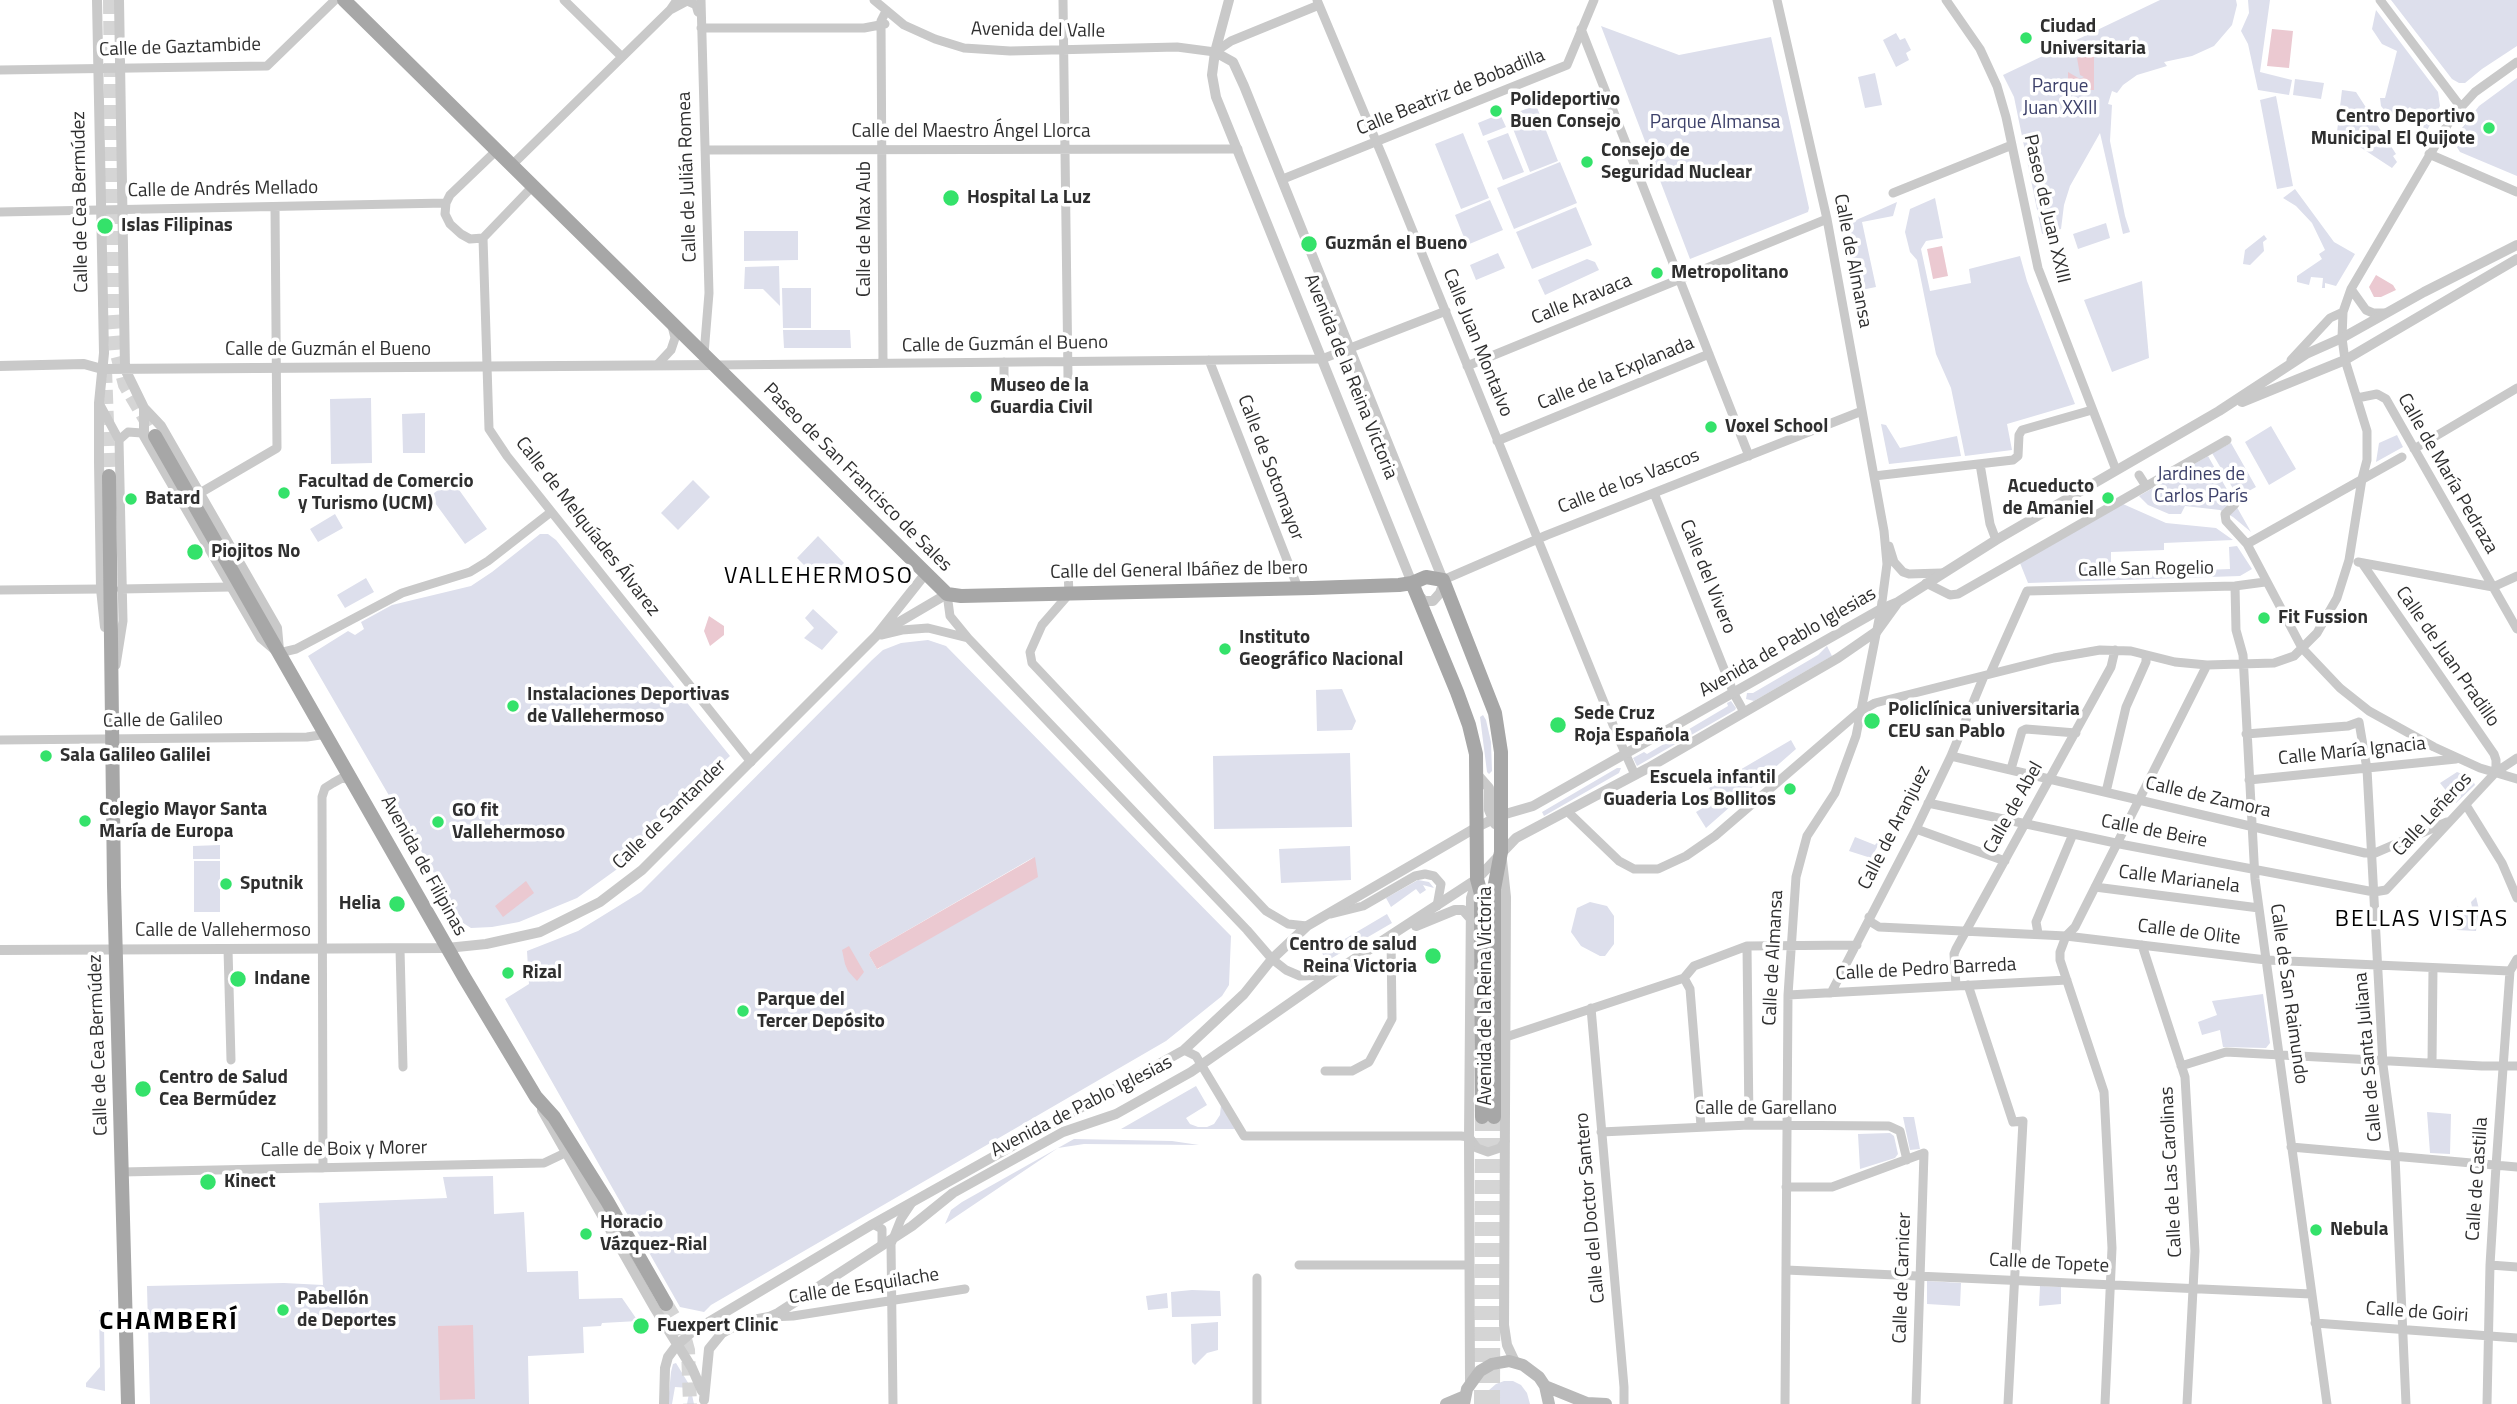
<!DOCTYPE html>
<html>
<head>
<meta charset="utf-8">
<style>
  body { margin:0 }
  canvas { display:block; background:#fff }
</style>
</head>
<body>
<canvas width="2517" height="1404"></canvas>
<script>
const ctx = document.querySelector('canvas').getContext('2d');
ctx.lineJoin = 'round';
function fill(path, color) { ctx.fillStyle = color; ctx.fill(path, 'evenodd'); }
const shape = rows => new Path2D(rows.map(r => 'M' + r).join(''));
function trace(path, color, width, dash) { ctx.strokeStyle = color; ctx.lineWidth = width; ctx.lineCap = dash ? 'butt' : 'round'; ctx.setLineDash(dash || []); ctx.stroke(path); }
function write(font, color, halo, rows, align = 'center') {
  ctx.font = font + ' "Titillium Web",sans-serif'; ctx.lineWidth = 7; ctx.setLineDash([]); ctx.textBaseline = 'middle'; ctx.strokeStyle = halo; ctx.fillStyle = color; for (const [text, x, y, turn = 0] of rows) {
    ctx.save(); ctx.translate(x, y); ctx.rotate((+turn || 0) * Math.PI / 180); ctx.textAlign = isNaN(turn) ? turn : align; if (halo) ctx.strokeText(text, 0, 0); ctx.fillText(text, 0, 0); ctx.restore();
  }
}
const green = shape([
  [2160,0,2236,0,2237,5,2232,25,2214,46,2192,56,2164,62,2167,66,2137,75,2123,85,2117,93,2112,91,2108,104,2112,105,2110,141,2125,216,2130,232,2123,234,2100,133,2070,186,2064,205,2061,229,2042,234,2014,97,2003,75],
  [2248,0,2270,0,2260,72,2292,80,2289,95,2258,90,2248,44,2241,31,2249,13],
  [2391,0,2517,0,2517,46,2482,69,2465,83,2459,83,2452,79],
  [2376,10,2438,92,2440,106,2424,136,2420,132,2425,123,2410,107,2393,121,2381,106,2380,98,2385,98,2397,51,2382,44,2372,29],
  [1601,26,1679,55,1771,37,1809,208,1808,212,1690,259],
  [1896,33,1900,40,1905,38,1911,50,1906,53,1909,60,1896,67,1883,40],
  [1875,73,1882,105,1865,108,1858,77],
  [2517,78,2517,176,2460,152,2455,144,2455,137,2479,106],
  [2295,79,2324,83,2321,99,2293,95],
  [2342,90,2356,92,2396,154,2393,156,2397,162,2392,168,2337,132],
  [2276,96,2293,186,2277,189,2260,100],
  [1536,105,1558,161,1530,172,1508,116],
  [1500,114,1506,127,1483,136,1478,123],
  [1463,133,1489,198,1461,209,1435,144],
  [1508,133,1524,172,1503,180,1487,141],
  [1560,162,1577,203,1514,229,1497,188],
  [2295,189,2334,242,2355,254,2336,286,2325,283,2325,288,2322,288,2323,278,2311,277,2309,285,2297,282,2297,276,2322,259,2319,254,2325,250,2312,223,2296,206,2283,198],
  [1935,198,1943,238,1926,241,1921,249,1930,291,1971,283,1969,269,2020,256,2027,281,2075,404,2007,424,2012,450,1965,456,1951,388,1936,354,1917,260,1910,252,1905,232,1910,209],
  [1490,200,1503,230,1467,245,1455,215],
  [1897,202,1893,216,1862,222,1876,287,1856,291,1845,225],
  [1576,207,1592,245,1532,269,1516,232],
  [2106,223,2110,238,2078,249,2073,234],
  [744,231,798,231,798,260,744,261],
  [2264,235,2267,239,2263,242,2264,251,2250,265,2243,264,2245,250],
  [1498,253,1505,268,1476,280,1470,265],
  [1587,259,1595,262,1599,270,1545,295,1538,280],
  [779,266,780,306,763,289,744,289,745,267],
  [2142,281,2149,358,2112,372,2084,300],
  [782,288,811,288,811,328,783,328],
  [783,330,850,330,851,348,784,348],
  [371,398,372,463,331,464,330,399],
  [425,413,425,453,403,453,402,414],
  [1881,424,1886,425,1900,448,1957,436,1961,456,1889,464],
  [2271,426,2296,469,2269,485,2245,442],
  [2397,435,2403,447,2376,462,2379,443],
  [2231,443,2256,487,2238,497,2212,453],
  [2208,456,2251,532,2233,517,2220,510,2185,506,2181,514,2169,514,2148,505,2139,496],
  [452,480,487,529,465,544,430,496],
  [693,480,710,497,678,530,661,513],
  [2123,504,2166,523,2216,528,2233,540,2164,543,2164,550,2111,552,2111,570,2129,570,2130,573,2230,569,2229,547,2237,546,2252,569,2240,576,2028,583,2020,563],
  [335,514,343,528,318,542,310,529],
  [540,534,548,534,556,540,730,756,694,788,698,792,638,854,577,898,519,922,492,927,471,928,463,923,308,656,348,631,355,635,364,629,361,622,392,605,471,586,492,572],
  [818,536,844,563,823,584,797,558],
  [366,578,374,592,345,608,337,595],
  [813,609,838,632,822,650,804,638,814,628,805,618],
  [928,640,946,646,1231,936,1229,985,1222,996,1166,1041,711,1305,704,1312,680,1307,505,999,529,984,527,951,578,931,641,892,872,660,883,650,901,643],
  [1034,857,878,969,877,969,869,955,870,952],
  [1827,646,1832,656,1754,701,1746,699,1747,693,1753,693,1818,655],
  [1342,689,1356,721,1352,730,1317,731,1316,690],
  [1731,701,1736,708,1735,710,1637,766,1633,758,1644,752,1647,754,1728,706,1727,703],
  [1483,715,1486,720,1491,742,1492,771,1489,774,1487,772,1480,717],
  [1791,740,1796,749,1706,828,1696,812,1716,800,1709,788],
  [1350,753,1352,827,1214,829,1213,756],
  [1617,768,1621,768,1619,773,1544,816,1542,812],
  [2457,772,2472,778,2475,785,2456,803,2440,783],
  [1855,837,1875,845,1878,841,1880,842,1871,858,1849,851],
  [220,845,220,859,193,859,193,846],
  [1350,846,1351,880,1281,883,1279,849],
  [194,861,220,861,220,912,194,912],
  [1418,880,1429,882,1434,888,1423,885,1426,890,1420,894,1416,889,1391,907,1386,898],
  [2476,897,2479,909,2476,931,2457,930,2457,927,2452,925,2451,913,2458,906,2460,912,2472,907,2471,902],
  [1590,902,1607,906,1614,916,1614,944,1605,956,1600,956,1581,946,1571,932,1577,908],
  [1387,914,1392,923,1325,962,1321,948,1343,940],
  [2263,994,2270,1043,2266,1048,2223,1047,2220,1030,2202,1035,2198,1022,2217,1015,2212,1001],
  [1196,1086,1207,1105,1186,1118,1190,1124,1198,1127,1207,1127,1214,1124,1220,1115,1221,1105,1235,1129,1121,1129],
  [2427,1112,2451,1114,2450,1154,2430,1153],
  [1903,1117,1914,1117,1920,1149,1910,1150],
  [1890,1133,1894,1136,1898,1154,1895,1158,1860,1169,1858,1134],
  [1074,1139,1172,1141,1199,1145,1084,1144,1058,1148,945,1224,951,1210,962,1202],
  [493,1176,494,1214,524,1212,527,1272,578,1271,579,1299,622,1298,638,1321,602,1323,601,1326,583,1327,584,1353,528,1356,529,1404,150,1404,147,1286,284,1283,323,1285,319,1203,447,1198,443,1177],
  [1927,1281,1961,1283,1960,1306,1927,1304],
  [2040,1286,2061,1287,2061,1304,2039,1306],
  [1192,1290,1220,1291,1221,1316,1172,1317,1171,1292],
  [1167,1293,1168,1308,1148,1310,1146,1296],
  [99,1310,101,1310,104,1325,105,1391,86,1387,86,1383,100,1367],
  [1218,1322,1218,1350,1207,1353,1195,1365,1192,1362,1191,1324],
  [676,1363,690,1386,694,1404,687,1404,690,1388,675,1387,672,1404,668,1404,671,1372,673,1364],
  [1504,1381,1513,1381,1521,1385,1527,1393,1530,1404,1485,1404,1489,1390,1496,1384]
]);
const water = shape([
  [2272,29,2293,31,2289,68,2267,66],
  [2094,51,2094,90,2068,90,2068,72,2080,79,2084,77,2080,75,2077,58],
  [1942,246,1948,276,1933,279,1927,249],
  [2376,275,2393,285,2396,290,2381,297,2374,297,2369,287],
  [709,616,724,626,724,635,710,646,704,631],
  [1035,857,1038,877,877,969,869,955,870,952],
  [526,881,534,893,503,917,495,906],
  [849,946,864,972,857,981,848,971,845,964,842,950],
  [473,1325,475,1399,440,1400,438,1326]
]);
const primaryTunnel = shape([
  [110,0,113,313,116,350,125,385,155,436],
  [105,369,109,476],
  [666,1304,683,1332,688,1350,690,1404],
  [1481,1404,1482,1117],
  [1493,1404,1494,1117]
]);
const minor = shape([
  [564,0,622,57],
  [701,0,709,293,704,354],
  [874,0,904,25,935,39,964,48,1010,51,1177,47,1215,52,1231,41,1319,5],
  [1063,0,1068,377],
  [1317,0,1384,160,1618,737,1635,775],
  [1777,0,1827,219,1884,531,1887,564,1881,609,1856,736,1835,793,1807,836,1796,877,1788,995,1785,1404],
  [1946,0,1980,49,1997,86,2006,117,2038,268,2116,470],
  [2380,0,2460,106],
  [672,9,687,1,696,5,698,12],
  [701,28,864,28,885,24],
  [1581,29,1749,456],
  [0,70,267,66,335,0],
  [497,150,450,195,446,203,445,214,450,224,461,234,470,239,483,238,533,186],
  [705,150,1238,149],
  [2429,154,2517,192],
  [512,165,670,10,677,0],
  [1283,179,1567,65,1594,0],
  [1893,193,2012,145],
  [0,212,446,203],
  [483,238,489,429,507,456,751,762],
  [2351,289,2366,310,2373,313,2385,313],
  [1209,360,1298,588],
  [2291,360,2330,318,2343,312],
  [1004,362,1004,378],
  [883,363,881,21,886,11],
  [657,365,671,350,675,338,672,326],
  [716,365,1322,359,1446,311],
  [1467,366,1827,219],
  [2357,398,2377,394,2386,399,2517,629],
  [100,405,119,440],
  [1497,441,1709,354],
  [2414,449,2517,388],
  [1980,464,1990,524,1996,540],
  [2139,475,2146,486],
  [1874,476,2013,460,2018,456,2019,435,2022,430,2092,410],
  [200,493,277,448,275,207],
  [1654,493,1734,694,1744,712],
  [2235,504,2225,514,2226,521,2247,544,2302,648,2340,688,2369,711,2434,747,2480,768,2517,779],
  [2247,544,2402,457],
  [1889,546,1894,562,1903,572,1909,574,1941,573],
  [2358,562,2493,587,2517,576],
  [2362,563,2494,754,2496,760,2496,772],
  [1068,571,1069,594,1042,625,1030,652,1032,663,1266,911,1288,924,1307,926],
  [1443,580,1547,535,1862,411],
  [1926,583,1950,595,1958,594,2227,440],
  [2235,586,2236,630,2243,655,2255,879,2327,1404],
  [121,589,231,587],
  [0,590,101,589],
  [947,594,950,616,968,638,1247,930,1272,959,1286,970,1300,976,1330,975],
  [881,635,902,630,928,628,968,638],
  [279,653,296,649,402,593,470,572,488,561,551,512],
  [116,665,123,621,119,440,128,432,142,433],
  [1990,674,2027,591,2235,586,2265,582],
  [2359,722,2367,769,2383,1065,2395,1156,2406,1404],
  [2246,734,2348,726,2359,722],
  [0,740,307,737,327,734],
  [1951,756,2365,853,2375,853,2447,822],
  [2011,769,2022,731,2026,729,2076,733],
  [2249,780,2456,759],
  [2106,792,2126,707,2146,662,2146,655],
  [1928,803,2125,845,2374,892,2386,890,2496,772,2517,758],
  [2466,805,2502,863,2517,898],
  [1567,811,1619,861,1634,869,1658,869,1686,856,1715,836,1859,712,1875,703,2054,658,2100,650,2131,651,2175,662,2207,665,2274,663,2294,656,2317,633,2337,598,2349,560,2362,479,2367,460,2367,431,2345,360,2342,338,2343,312,2351,289,2452,117,2475,92,2517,62],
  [1916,829,2005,861],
  [2095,887,2259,908],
  [1331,914,1363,906,1415,876,1425,874,1434,876,1441,884,1437,906],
  [1869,917,1871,922,1879,927,2066,936,2266,960,2510,971],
  [2038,933,2036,922,2073,834],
  [2142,945,2185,1077,2195,1251,2187,1404],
  [1747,946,1749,1125],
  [228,949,231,1060],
  [400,949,403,1067],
  [1684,978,1690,989,1701,1126],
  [1968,985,2013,1122,2023,1121,2008,1404],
  [1956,986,1954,954,1956,949,2111,667,2115,650],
  [1831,993,1916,829,1951,756,1984,676],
  [1788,995,2067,980],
  [1591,1008,1624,1387,1624,1404],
  [1506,1037,1684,978,1694,966,1747,946,1857,945],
  [1184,1050,1196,1056,1244,1136,1461,1136,1469,1137,1477,1148,1488,1152,1500,1148,1505,1141],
  [2432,1063,2433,968],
  [2181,1066,2226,1052,2482,1066,2517,1066],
  [1325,1071,1352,1071,1369,1062,1392,1019,1391,936],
  [1601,1132,1749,1125,1889,1126,1900,1131,1907,1160],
  [2291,1147,2517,1167],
  [323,1168,322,797,325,788,333,783,342,778,353,780],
  [122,1172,544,1163,565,1153],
  [1786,1187,1832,1187,1924,1153,1916,1404],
  [873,1224,882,1229,882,1244],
  [1299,1265,1469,1265],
  [2490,1265,2517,1267],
  [1786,1270,2311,1294],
  [1257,1278,1257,1404],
  [770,1317,793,1316,965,1289],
  [2315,1323,2517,1338],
  [893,1404,891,1244,901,1219,911,1204],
  [2105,1404,2112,1248,2104,1092,2060,960,2060,952,2066,936,2075,927,2207,665],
  [2487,1404,2490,1265,2496,1166,2510,971,2517,959]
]);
const tertiary = shape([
  [97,0,104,353,99,403,99,462,101,589,105,627],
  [119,0,125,369,144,408,161,426,277,628,279,650],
  [1229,0,1215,52,1212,75,1216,97,1412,583],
  [1215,52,1233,62,1244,86,1443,580],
  [0,366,84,364,102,369,716,365],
  [2242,402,2345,360,2517,259],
  [144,408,144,436,261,638,274,649],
  [1417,593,1424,601,1433,601,1440,593,1444,582],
  [884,631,947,594],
  [1476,773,1489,788,1489,810,1495,824],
  [1502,860,1506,897,1504,1325,1507,1345,1515,1362],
  [1416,926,1455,910,1463,910,1471,919],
  [0,950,447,948,486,944,540,932,600,902,642,870,876,636,926,573],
  [542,1110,654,1307,692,1368,702,1391],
  [1470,1382,1469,1137,1471,898,1477,879],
  [704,1400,709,1349,722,1333,742,1322,769,1317,778,1313,912,1226,953,1193,1063,1132,1116,1114,1191,1072,1330,975,1477,879,1516,838,1648,768,1838,658,1877,631,1898,602],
  [664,1404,665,1368,668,1357,677,1345,692,1332,873,1224,1184,1050,1244,994,1272,959,1307,926,1477,827,1502,815,1533,806,1881,609,1898,602,1996,540,2219,411,2306,354,2342,338,2424,292,2517,245]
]);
const secondary = shape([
  [1545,1386,1587,1403,1606,1404],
  [1446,1404,1465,1396],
  [1464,1404,1467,1389,1480,1371,1492,1364,1509,1361,1523,1365,1539,1377,1545,1386,1549,1404]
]);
const primary = shape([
  [344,0,947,594,961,596,1312,588,1399,585,1412,583,1426,577,1443,580,1495,713,1501,752,1501,852,1494,889,1494,1117],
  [155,436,464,977,536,1097,554,1117,607,1201,666,1304],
  [109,476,114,886,128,1404],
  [1412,583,1457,692,1469,725,1476,754,1477,879,1481,894,1482,1117]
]);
const markers = [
  [2026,38,7,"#34e26a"],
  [1496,111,7,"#34e26a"],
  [2489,128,7,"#34e26a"],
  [1587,162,7,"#34e26a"],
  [951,198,9,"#34e26a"],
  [105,226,9,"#34e26a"],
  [1309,244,9,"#34e26a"],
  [1657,273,7,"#34e26a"],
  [976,397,7,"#34e26a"],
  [1711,427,7,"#34e26a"],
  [284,493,7,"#34e26a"],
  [2108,498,7,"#34e26a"],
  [131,499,7,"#34e26a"],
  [195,552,9,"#34e26a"],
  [2264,618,7,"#34e26a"],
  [1225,649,7,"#34e26a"],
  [513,706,7,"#34e26a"],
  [1872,721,9,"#34e26a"],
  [1558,725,9,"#34e26a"],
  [46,756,7,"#34e26a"],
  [1790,789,7,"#34e26a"],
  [85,821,7,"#34e26a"],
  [438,822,7,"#34e26a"],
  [226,884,7,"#34e26a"],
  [397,904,9,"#34e26a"],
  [1433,956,9,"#34e26a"],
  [508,973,7,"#34e26a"],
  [238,979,9,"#34e26a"],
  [743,1011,7,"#34e26a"],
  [143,1089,9,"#34e26a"],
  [208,1182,9,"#34e26a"],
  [2316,1230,7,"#34e26a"],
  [586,1234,7,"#34e26a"],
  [283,1310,7,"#34e26a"],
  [641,1326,9,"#34e26a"]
];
const poiNames = [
  ["Ciudad",2040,27],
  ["Universitaria",2040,49],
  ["Polideportivo",1510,100],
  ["Buen Consejo",1510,122],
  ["Centro Deportivo",2475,117,"right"],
  ["Municipal El Quijote",2475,139,"right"],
  ["Consejo de",1601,151],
  ["Seguridad Nuclear",1601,173],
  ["Hospital La Luz",967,198],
  ["Islas Filipinas",121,226],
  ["Guzmán el Bueno",1325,244],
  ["Metropolitano",1671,273],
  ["Museo de la",990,386],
  ["Guardia Civil",990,408],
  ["Voxel School",1725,427],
  ["Facultad de Comercio",298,482],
  ["y Turismo (UCM)",298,504],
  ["Acueducto",2094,487,"right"],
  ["de Amaniel",2094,509,"right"],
  ["Batard",145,499],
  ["Piojitos No",211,552],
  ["Fit Fussion",2278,618],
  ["Instituto",1239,638],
  ["Geográfico Nacional",1239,660],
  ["Instalaciones Deportivas",527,695],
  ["de Vallehermoso",527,717],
  ["Policlínica universitaria",1888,710],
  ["CEU san Pablo",1888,732],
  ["Sede Cruz",1574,714],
  ["Roja Española",1574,736],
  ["Sala Galileo Galilei",60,756],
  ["Escuela infantil",1776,778,"right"],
  ["Guaderia Los Bollitos",1776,800,"right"],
  ["Colegio Mayor Santa",99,810],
  ["María de Europa",99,832],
  ["GO fit",452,811],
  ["Vallehermoso",452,833],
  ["Sputnik",240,884],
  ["Helia",381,904,"right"],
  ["Centro de salud",1417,945,"right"],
  ["Reina Victoria",1417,967,"right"],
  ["Rizal",522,973],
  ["Indane",254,979],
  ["Parque del",757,1000],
  ["Tercer Depósito",757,1022],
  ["Centro de Salud",159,1078],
  ["Cea Bermúdez",159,1100],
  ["Kinect",224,1182],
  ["Horacio",600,1223],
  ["Vázquez-Rial",600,1245],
  ["Nebula",2330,1230],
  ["Pabellón",297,1299],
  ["de Deportes",297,1321],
  ["Fuexpert Clinic",657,1326]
];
const streetNames = [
  ["Avenida del Valle",1038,31,1],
  ["Calle de Gaztambide",180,48,-2],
  ["Calle Beatriz de Bobadilla",1451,93,-22],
  ["Calle del Maestro Ángel Llorca",971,132],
  ["Calle de Julián Romea",688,177,-92],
  ["Calle de Andrés Mellado",223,190,-1],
  ["Calle de Cea Bermúdez",81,202,-91],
  ["Paseo de Juan XXIII",2046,209,77],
  ["Calle de Max Aub",865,229,-90],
  ["Calle de Almansa",1852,261,79],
  ["Calle Aravaca",1582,300,-22],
  ["Calle Juan Montalvo",1477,343,68],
  ["Calle de Guzmán el Bueno",1005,345,-1],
  ["Calle de Guzmán el Bueno",328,350],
  ["Calle de la Explanada",1616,374,-22],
  ["Avenida de la Reina Victoria",1350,377,68],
  ["Calle de Sotomayor",1270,468,69],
  ["Calle de María Pedraza",2447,474,60],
  ["Paseo de San Francisco de Sales",857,478,45],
  ["Calle de los Vascos",1629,482,-21],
  ["Calle de Melquíades Álvarez",587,527,52],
  ["Calle San Rogelio",2146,570,-1],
  ["Calle del General Ibáñez de Ibero",1179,571,-1],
  ["Calle del Vivero",1707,577,68],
  ["Avenida de Pablo Iglesias",1788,643,-30],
  ["Calle de Juan Pradillo",2447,657,55],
  ["Calle de Galileo",163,721,-1],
  ["Calle María Ignacia",2352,752,-6],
  ["Calle de Zamora",2208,798,13],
  ["Calle de Abel",2014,808,-61],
  ["Calle de Santander",670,815,-44],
  ["Calle Leñeros",2433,815,-47],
  ["Calle de Aranjuez",1895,828,-63],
  ["Calle de Beire",2154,832,11],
  ["Avenida de Filipinas",423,866,61],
  ["Calle Marianela",2179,880,7],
  ["Calle de Vallehermoso",223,931],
  ["Calle de Olite",2189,933,7],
  ["Calle de Almansa",1774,958,-87],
  ["Calle de Pedro Barreda",1926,970,-3],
  ["Calle de San Raimundo",2288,994,82],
  ["Avenida de la Reina Victoria",1486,996,-90],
  ["Calle de Cea Bermúdez",99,1045,-92],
  ["Calle de Santa Juliana",2369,1057,-95],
  ["Avenida de Pablo Iglesias",1082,1107,-27],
  ["Calle de Garellano",1766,1109],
  ["Calle de Boix y Morer",344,1150,-1],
  ["Calle de Las Carolinas",2172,1172,-93],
  ["Calle de Castilla",2478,1179,-86],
  ["Calle del Doctor Santero",1591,1208,-95],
  ["Calle de Topete",2049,1264,3],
  ["Calle de Carnicer",1903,1278,-88],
  ["Calle de Esquilache",864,1287,-9],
  ["Calle de Goiri",2417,1313,4]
];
const parkNames = [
  ["Parque",2060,87],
  ["Juan XXIII",2060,109],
  ["Parque Almansa",1715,123],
  ["Jardines de",2201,475],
  ["Carlos París",2201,497]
];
const quarterNames = [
  ["VALLEHERMOSO",819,577],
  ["BELLAS VISTAS",2422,920]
];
const districtNames = [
  ["CHAMBERÍ",169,1323]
];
fill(green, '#dddfec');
fill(water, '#ebc9d1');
trace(primaryTunnel, '#d5d5d5', 14, [14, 7]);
trace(minor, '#c9c9c9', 9);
trace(tertiary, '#c9c9c9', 10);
trace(secondary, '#b9b9b9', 12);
trace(primary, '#a7a7a7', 14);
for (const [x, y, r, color] of markers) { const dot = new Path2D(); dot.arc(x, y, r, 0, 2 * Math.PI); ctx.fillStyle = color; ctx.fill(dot); trace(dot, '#fff', 2.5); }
write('bold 19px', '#2f2f2f', '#fff', poiNames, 'left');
write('19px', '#2f2f2f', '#fff', streetNames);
write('19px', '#3d416a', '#fff', parkNames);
ctx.letterSpacing = '2px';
write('23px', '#000', '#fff', quarterNames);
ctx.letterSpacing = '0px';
ctx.letterSpacing = '2px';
write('bold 26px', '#000', '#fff', districtNames);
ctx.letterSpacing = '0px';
</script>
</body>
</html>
